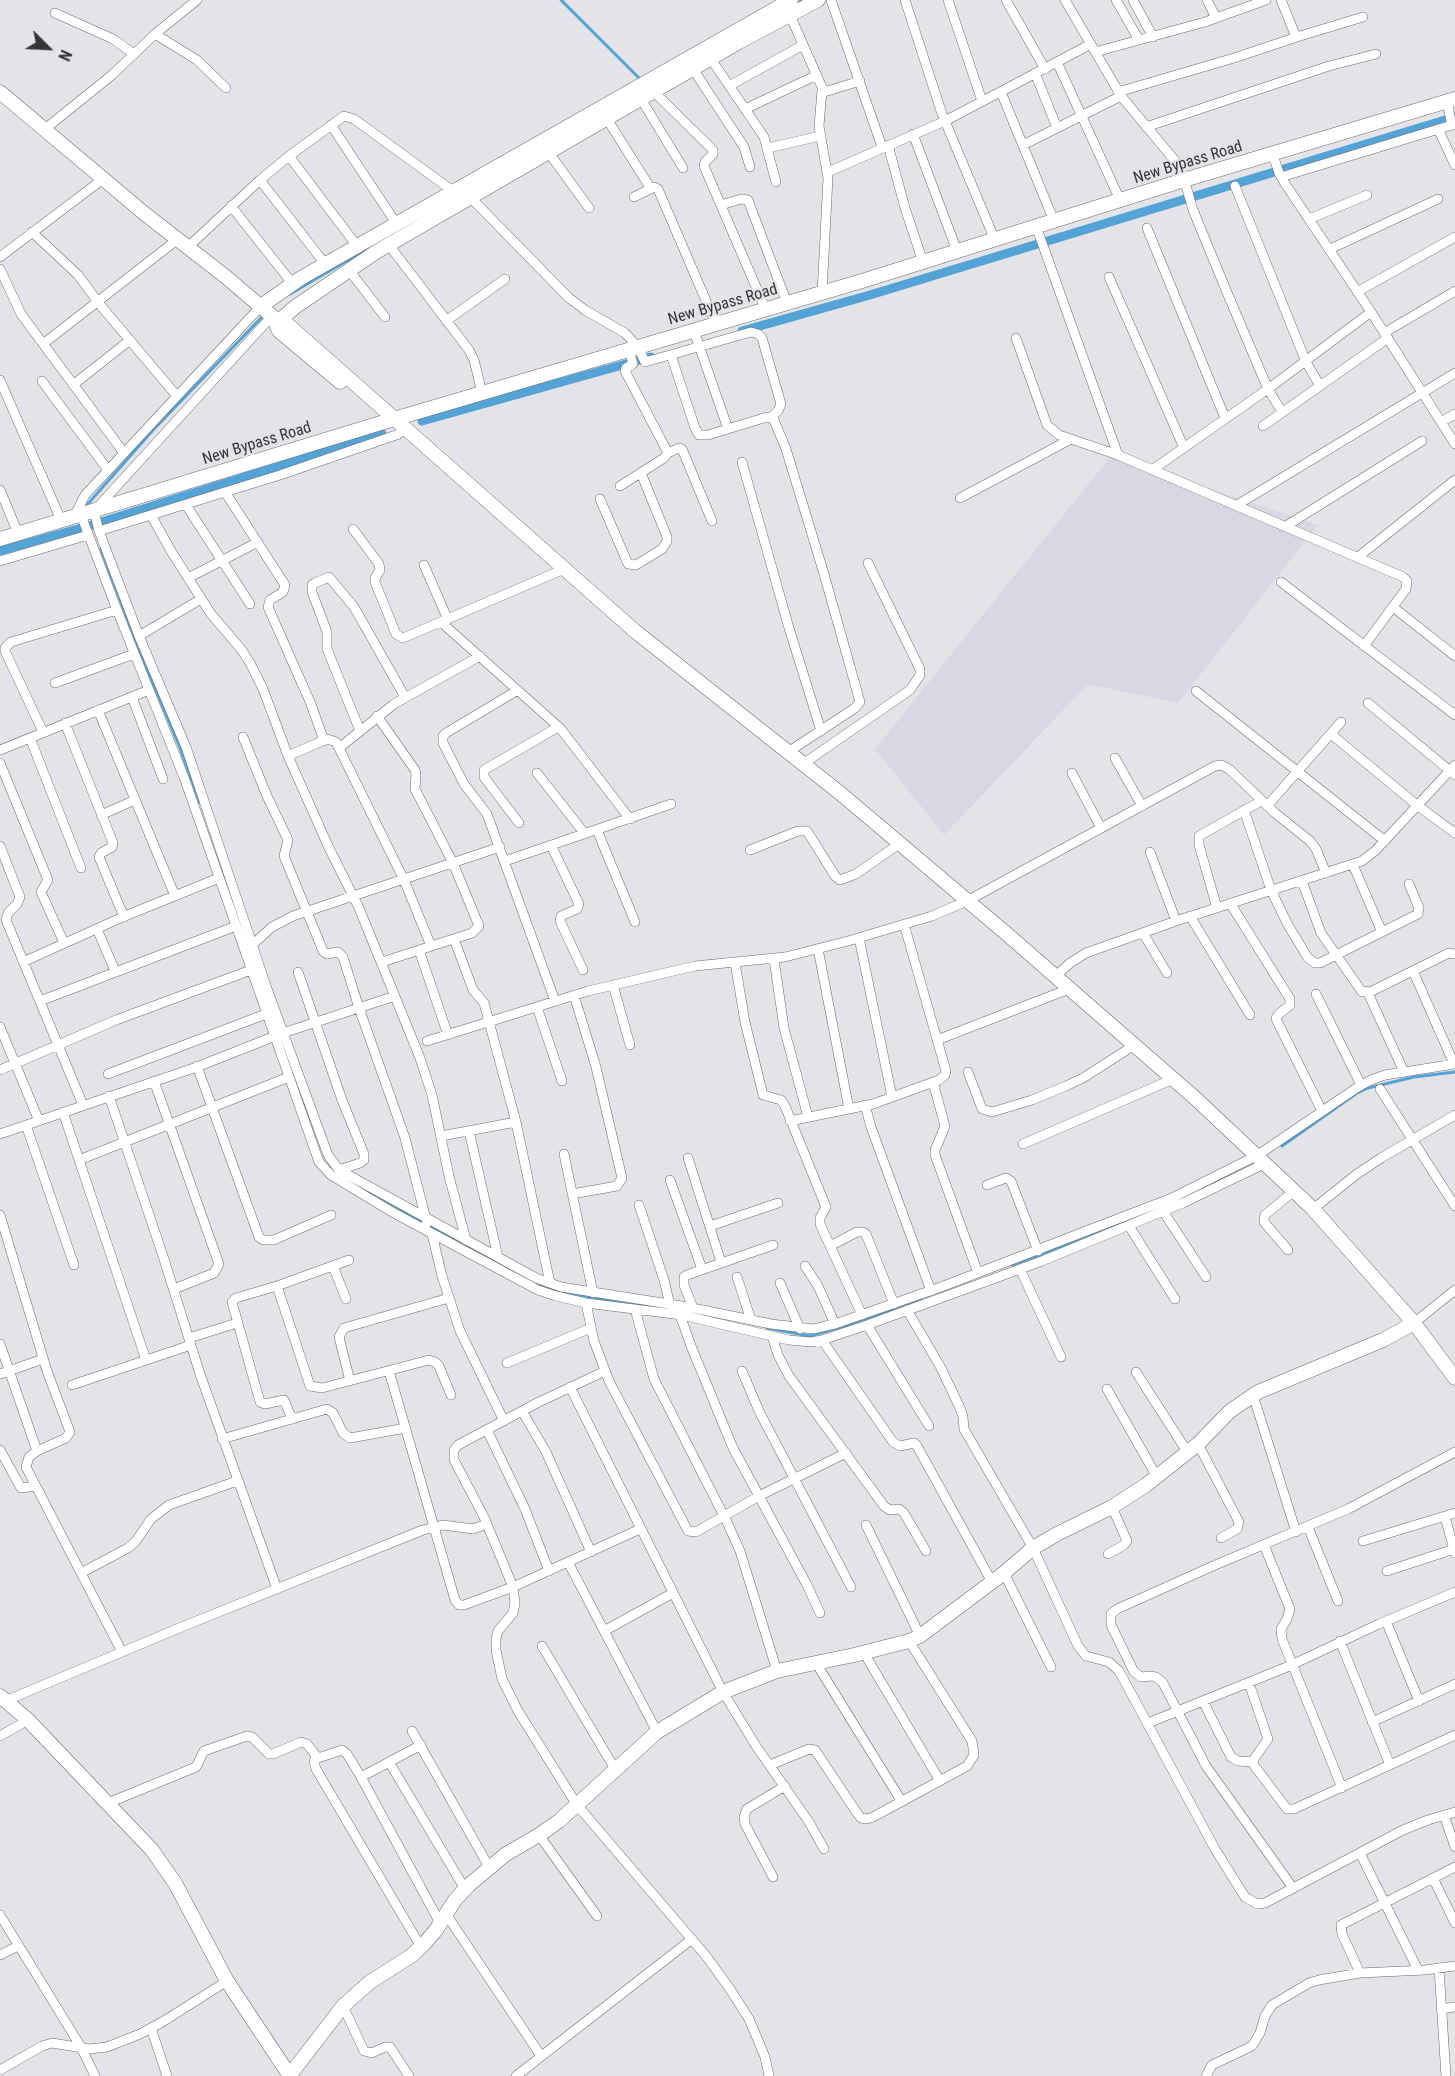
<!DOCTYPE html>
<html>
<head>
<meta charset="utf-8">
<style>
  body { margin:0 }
  #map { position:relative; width:1455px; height:2076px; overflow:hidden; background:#e4e4e8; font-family:"Roboto Condensed",sans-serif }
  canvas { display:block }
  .north { position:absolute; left:18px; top:18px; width:60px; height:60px; -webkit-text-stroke:4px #e4e4e8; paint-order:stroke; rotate:114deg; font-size:16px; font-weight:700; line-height:24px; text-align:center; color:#343536 }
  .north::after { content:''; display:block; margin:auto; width:21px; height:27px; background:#343536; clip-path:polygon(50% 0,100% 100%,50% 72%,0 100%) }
</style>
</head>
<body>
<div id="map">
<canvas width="1455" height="2076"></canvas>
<div class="north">N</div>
</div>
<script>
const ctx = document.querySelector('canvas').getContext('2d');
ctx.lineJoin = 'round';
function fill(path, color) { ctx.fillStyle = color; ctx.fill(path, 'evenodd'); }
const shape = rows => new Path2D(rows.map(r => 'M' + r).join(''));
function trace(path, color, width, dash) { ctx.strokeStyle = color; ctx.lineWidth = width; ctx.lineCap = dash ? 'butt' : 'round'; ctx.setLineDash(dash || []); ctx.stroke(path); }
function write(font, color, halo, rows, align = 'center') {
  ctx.font = font + ' "Roboto Condensed",sans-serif'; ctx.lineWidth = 4.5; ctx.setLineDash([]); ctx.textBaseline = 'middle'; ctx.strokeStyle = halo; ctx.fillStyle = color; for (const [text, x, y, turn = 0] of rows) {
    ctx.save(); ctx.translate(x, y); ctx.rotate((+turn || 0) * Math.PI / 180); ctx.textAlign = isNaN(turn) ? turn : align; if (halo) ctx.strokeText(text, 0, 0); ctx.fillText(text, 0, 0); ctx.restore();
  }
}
const built = shape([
  [1111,456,1318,525,1178,703,1088,684,944,835,875,749]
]);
const stream = shape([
  [561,0,641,80],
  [795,5,803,0],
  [290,294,432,211],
  [86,506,153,430,263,316],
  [101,549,143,660,179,745,200,803],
  [1282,1146,1357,1093,1368,1088,1414,1077,1455,1072],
  [346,1178,423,1222],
  [1203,1187,1228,1177],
  [429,1226,505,1266],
  [1012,1265,1080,1240,1123,1222],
  [535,1282,556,1291,621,1303,669,1309],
  [767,1328,810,1336,871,1318,921,1299]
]);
const canal = shape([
  [742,331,870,295,1455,117],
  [422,421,651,357],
  [0,551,92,525,382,434]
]);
const street = shape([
  [831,0,882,147],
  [905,0,942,114,995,240],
  [948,0,982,101],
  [1006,0,1045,69],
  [1065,0,1121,96,1181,168,1193,210,1226,290,1268,389,1282,412],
  [1116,0,1139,40],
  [1133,0,1153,37],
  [1207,0,1216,18],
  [1281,0,1296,37],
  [55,13,113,39,134,54],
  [790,15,824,92,860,81],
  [155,34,197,60,226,88],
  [1095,52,1205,22,1266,0],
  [711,59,764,137,776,182],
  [1057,62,1120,200],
  [693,69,744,147,750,167],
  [1035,73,1057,128],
  [729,86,803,45],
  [654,92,713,150,713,154,705,162,704,166,766,310],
  [1001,92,1054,221],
  [1118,92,1234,58,1300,36,1363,17],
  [641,99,683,168],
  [1447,102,1452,125],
  [745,109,817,75],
  [607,119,651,189],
  [331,125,396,223],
  [1146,127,1329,66,1376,54],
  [45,129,112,75,155,34,197,0],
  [1438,129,1455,165],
  [913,134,957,251],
  [888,145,905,208,923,262],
  [1023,145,1121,96],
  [768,148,820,136],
  [549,153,589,208],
  [1273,155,1279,173,1284,182,1371,312,1455,444],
  [289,156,357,246],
  [828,172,945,121,1091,44],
  [1281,177,1455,124],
  [260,180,325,264],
  [1235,186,1306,362,1320,386],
  [634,197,654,187,658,189,716,324],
  [471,198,569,298,585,310,625,333,638,347,645,362,751,332,758,334,762,338,781,404,778,411,771,417],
  [721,205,741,199,748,200,787,303],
  [231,206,292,283],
  [1309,219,1367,195],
  [1036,226,1118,455,1403,577,1407,581,1406,589,1364,646],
  [1147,228,1225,418],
  [32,232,78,275,101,306,176,395],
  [389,245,469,350,474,360,482,393],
  [188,247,260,180,289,156,344,116,354,119,457,194],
  [1330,249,1438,199],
  [0,257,103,179],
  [0,269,21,314,124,453],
  [349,270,385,317],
  [1109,277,1184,448],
  [1357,292,1455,237],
  [822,293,828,178,819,126,822,90],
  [272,316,94,511,99,531,139,636,186,747,265,983,328,1155,339,1170,536,1278,561,1287,688,1307,771,1324,813,1329,835,1324,941,1287,1172,1198,1258,1155,1358,1087,1371,1080,1385,1075,1455,1064],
  [446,321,505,279],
  [694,331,728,429],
  [1384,333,1455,291],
  [1016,338,1047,425,1059,435,1118,455],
  [43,344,178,239],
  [671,355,695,428,699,435,708,435,767,417,772,418,774,420,786,449,824,574,860,702,855,708,788,752],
  [0,380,61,520],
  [42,381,108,470],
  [73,385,130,340],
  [1441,422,1455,414],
  [1263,426,1388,338],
  [668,453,679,448,682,449,712,521],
  [742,462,789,628,821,731],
  [1152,470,1268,389,1371,312],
  [620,486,664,458,668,453,625,371,626,368,633,364,629,350],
  [0,490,18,533],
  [225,492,285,585,283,592,270,600,268,607,311,704,324,741],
  [960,498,1071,439],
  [600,499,628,564,636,565,662,549,667,541,667,537,641,473],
  [186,505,250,604],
  [1237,505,1455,373],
  [81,515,117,610,185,780,319,1162,331,1175,392,1212,538,1290,556,1296,586,1303,682,1315,789,1340,811,1342,822,1340,867,1325,1042,1261,1183,1203,1266,1163],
  [151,515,171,551,211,614,241,649,250,663,263,689,288,756,329,848,359,908,420,1058,432,1095,449,1176,466,1240],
  [74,517,85,495,261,306],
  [1286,526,1422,441],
  [353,529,379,564,380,570,375,578,375,582,396,634,403,638,562,570],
  [99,531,280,475,399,434],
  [1358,557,1455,480],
  [0,561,88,535],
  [424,565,448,620],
  [188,578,258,542],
  [1281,582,1455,715],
  [1393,607,1455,656],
  [442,623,560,728,630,819],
  [139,636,201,599],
  [55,683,134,654],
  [518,690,446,733,443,736,443,743,464,784,487,814,555,1001],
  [1196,691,1385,841],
  [132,697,163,779],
  [1368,703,1455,775],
  [98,710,175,896],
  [377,716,415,770,416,774,415,789,453,863,479,926,472,933,382,962],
  [65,723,113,843,112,847,101,853,99,857,124,917],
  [360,731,327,649,327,632,312,592,312,585,315,583,329,577,354,607,405,697],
  [43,732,5,651,5,648,11,642,117,610],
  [1331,734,1418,806,1455,833],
  [243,737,267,796,288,840,284,856,323,951,327,954,338,952,343,957,359,1008,405,1138,427,1223],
  [30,738,81,868],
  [339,748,394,704,480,656],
  [0,750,149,690],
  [288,756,327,739,336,742,404,880,431,946],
  [1115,758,1142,806],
  [0,763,48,880,41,892,64,943],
  [803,764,910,690,920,675,920,669,868,563],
  [537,773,585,834],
  [1072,773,1101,828],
  [1267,806,1341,722],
  [1244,810,1271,890,1288,925,1308,958,1315,963,1320,963,1418,914,1419,908,1409,884],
  [101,815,135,800],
  [519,823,484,777,484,770,558,727],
  [597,830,635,922],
  [551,845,579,904,577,909,561,916,560,921,583,970],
  [0,846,20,897,17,904,8,913,6,920,83,1105],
  [750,850,798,831,807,831,835,876,840,880,856,874,899,844],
  [1150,852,1176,921],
  [505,861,671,804],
  [1353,865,1382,932],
  [1302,881,1321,933,1362,992,1372,991,1449,953,1455,954],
  [1230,903,1290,999,1290,1005,1279,1014,1276,1018,1277,1021,1322,1111],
  [1217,908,1199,845,1199,836,1261,801],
  [1190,916,1250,1015],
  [97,929,115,971],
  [1143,933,1167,973],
  [859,938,892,1097],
  [454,939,473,990,484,1003,516,1122,550,1283],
  [251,946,272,927,293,916,500,847],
  [818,949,849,1109],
  [419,950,448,1035],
  [774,959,784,1028,808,1117],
  [23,962,125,916,219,878],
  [735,963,745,1022,763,1095,781,1100,785,1106,826,1207,820,1218,820,1224,862,1315],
  [1413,971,1454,1064],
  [298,972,342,1100,364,1154,364,1160,360,1163,339,1170],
  [1056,976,1070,963,1086,953,1176,921,1362,861,1375,851,1455,765],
  [613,985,630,1045],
  [1368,993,1404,1072],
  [1316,994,1361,1085],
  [40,1001,236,926],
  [537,1007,562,1081],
  [0,1027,39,1121],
  [937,1040,1069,989],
  [427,1041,588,991,695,966,785,957,848,941,932,916,967,901,1215,766,1221,765,1229,769,1275,813,1310,841,1316,849,1326,873],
  [197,1066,259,1237,263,1240,274,1240,331,1215],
  [0,1070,116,1020,251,970],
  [968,1072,982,1109,992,1112,1032,1100,1066,1086,1083,1078,1133,1046],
  [108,1074,266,1014],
  [154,1081,219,1264,214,1273,174,1289],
  [933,1082,945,1126,935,1150,935,1155,978,1273],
  [1380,1089,1455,1206],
  [109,1096,163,1256,200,1374,277,1589],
  [865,1105,871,1127,931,1291],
  [63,1112,146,1360],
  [790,1121,873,1104,939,1080,945,1075,946,1071,904,924],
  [26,1125,74,1265],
  [469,1131,498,1257],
  [0,1134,194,1068,283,1033,395,996],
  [441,1136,516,1122],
  [1023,1144,1173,1079],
  [564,1154,593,1293],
  [688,1158,721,1262],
  [79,1160,289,1077],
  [670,1180,702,1269],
  [987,1185,1006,1178,1011,1181,1038,1251],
  [572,1194,617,1186,622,1178,596,1067,574,995],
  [639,1205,664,1280,670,1305],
  [1313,1209,1357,1174,1381,1158,1455,1115],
  [1163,1211,1206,1277],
  [0,1215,47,1371,70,1432,66,1438,37,1451,29,1457,26,1467,122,1652],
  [710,1226,778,1203],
  [1129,1226,1175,1299],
  [432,1234,442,1276,460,1331,504,1421],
  [830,1246,857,1232,863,1232,866,1234,894,1304],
  [1288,1250,1264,1222,1264,1219,1265,1215,1295,1190],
  [333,1266,346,1299],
  [805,1266,818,1286,835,1324],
  [1020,1269,1061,1357],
  [737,1277,751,1320],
  [780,1283,800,1329],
  [277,1286,310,1386,322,1388,429,1360,435,1362,439,1366,451,1395],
  [586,1303,594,1341,609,1381,688,1531,696,1532,759,1496,846,1453],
  [693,1308,684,1285,684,1277,687,1275,773,1245],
  [635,1309,654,1379,727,1522,740,1551,777,1671],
  [907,1310,940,1366,960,1408,963,1417,964,1429,1033,1548,1078,1646,1086,1656,1109,1662,1119,1671,1215,1849,1245,1897,1257,1904,1265,1903,1403,1830,1428,1820,1455,1812],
  [680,1315,691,1346,733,1448,807,1585,820,1613],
  [1414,1323,1455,1290],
  [867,1325,929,1426],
  [772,1336,778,1355,789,1376,884,1506,890,1510,899,1509,904,1513,926,1551],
  [189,1338,237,1323],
  [822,1340,893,1442,900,1446,914,1443,917,1446,992,1582],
  [0,1344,37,1451],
  [507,1363,591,1328],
  [389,1371,455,1600,459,1605,464,1605,513,1587,640,1529],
  [605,1371,537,1403,458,1445,454,1450,454,1460,484,1517,513,1587,515,1603,513,1613,498,1631,496,1639,496,1650,502,1679,518,1711,577,1805,706,1956,730,1989,749,2019,765,2057,769,2076],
  [742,1371,759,1411,851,1587],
  [1136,1372,1188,1453],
  [0,1374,43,1359],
  [350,1381,339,1337,344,1328,449,1298],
  [72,1385,191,1345],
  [570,1387,723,1692,756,1746,809,1822,824,1849],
  [1107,1389,1157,1477],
  [1253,1395,1296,1532],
  [522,1411,546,1452,591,1552],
  [292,1419,284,1400,265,1404,260,1402,232,1302,236,1298,277,1286,349,1260],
  [487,1430,525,1509,549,1571],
  [222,1439,327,1409,333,1413,343,1433,350,1438,406,1428],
  [1198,1444,1239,1522,1237,1529,1221,1538],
  [0,1450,21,1488,35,1486],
  [1445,1517,1455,1553],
  [866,1525,920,1636],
  [1308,1527,1338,1601],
  [1363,1541,1455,1513],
  [1264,1545,1290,1609,1287,1619,1281,1629,1282,1639,1342,1788],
  [1108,1554,1124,1545,1127,1541,1112,1507],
  [568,1562,657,1732],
  [1387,1571,1454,1549],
  [81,1573,128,1548,136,1541,151,1519,169,1505,237,1481],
  [1004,1573,1051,1667],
  [1386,1621,1419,1701],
  [604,1631,673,1593],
  [1340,1641,1390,1765],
  [542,1646,615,1769],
  [864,1653,940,1781],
  [816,1663,902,1802],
  [1249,1683,1268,1739,1254,1759,1253,1764,1287,1809,1294,1809,1455,1735],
  [5,1701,184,1626,423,1530,443,1525,473,1529,487,1524],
  [1203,1701,1231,1757,1238,1761,1253,1762],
  [1372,1722,1455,1684],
  [1148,1723,1287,1667,1379,1624,1455,1592],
  [412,1731,489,1867],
  [0,1736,28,1720],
  [316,1757,314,1762,316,1769,421,1947],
  [389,1762,465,1889],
  [770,1765,809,1749,815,1750,857,1813,861,1818,867,1819,873,1817,967,1766,974,1755,972,1741,909,1641],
  [361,1777,421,1745],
  [108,1803,196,1767,204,1751,247,1736,252,1737,269,1754,273,1754,301,1742,307,1744,318,1758,342,1750,347,1754,361,1777,440,1923],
  [1444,1815,1455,1847],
  [539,1835,597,1916],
  [1360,1853,1418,1970],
  [773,1877,745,1824,744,1817,747,1809,785,1786],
  [1433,1878,1455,1923],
  [1293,1888,1206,1766,1163,1683,1156,1677,1152,1676,1141,1677,1134,1672,1111,1625,1111,1614,1117,1609,1213,1566,1348,1509,1455,1452],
  [446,1914,541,2056],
  [0,1915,81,2047,95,2076],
  [0,1955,18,1946],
  [1439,1968,1446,2076],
  [1360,1973,1342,1934,1341,1925,1455,1867],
  [343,2006,364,2051,372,2053,385,2047,390,2047,409,2076],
  [1441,2009,1455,2007],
  [151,2028,167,2076],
  [0,2070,42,2046,52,2043,89,2049,107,2047,140,2034,164,2021,227,1981],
  [516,2076,692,1939],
  [1206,2076,1212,2065,1252,2046,1260,2033,1265,2016,1272,2005,1309,1983,1319,1980,1360,1973,1425,1970,1455,1966]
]);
const secondary = shape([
  [0,92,145,214,226,277,273,317,286,323,636,632,840,793,1008,935,1195,1098,1313,1209,1414,1323,1455,1378],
  [261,306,301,278,791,0],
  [273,317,279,331,340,382],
  [280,320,295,307,376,252,739,42,818,0],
  [0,539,394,419,862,281,1184,180,1455,99],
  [0,1696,28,1720,152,1850,175,1883,227,1981,290,2076],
  [290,2075,343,2006,370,1982,411,1956,424,1944,436,1930,455,1900,469,1885,506,1854,539,1835,559,1821,657,1732,723,1692,777,1671,854,1655,909,1641,920,1636,1004,1573,1033,1548,1057,1534,1112,1507,1146,1485,1198,1444,1230,1411,1258,1392,1383,1340,1414,1323]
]);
const streetNames = [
  ["New Bypass Road",1188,163,-17],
  ["New Bypass Road",723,305,-16],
  ["New Bypass Road",257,444,-17]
];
fill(built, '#d7d8e3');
trace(stream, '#54a3d6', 3);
trace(canal, '#54a3d6', 9);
trace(street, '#6a6b6e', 10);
trace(secondary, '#6a6b6e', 15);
trace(street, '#fff', 9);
trace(secondary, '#fff', 14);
write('16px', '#343536', '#e4e4e8', streetNames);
</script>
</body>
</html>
